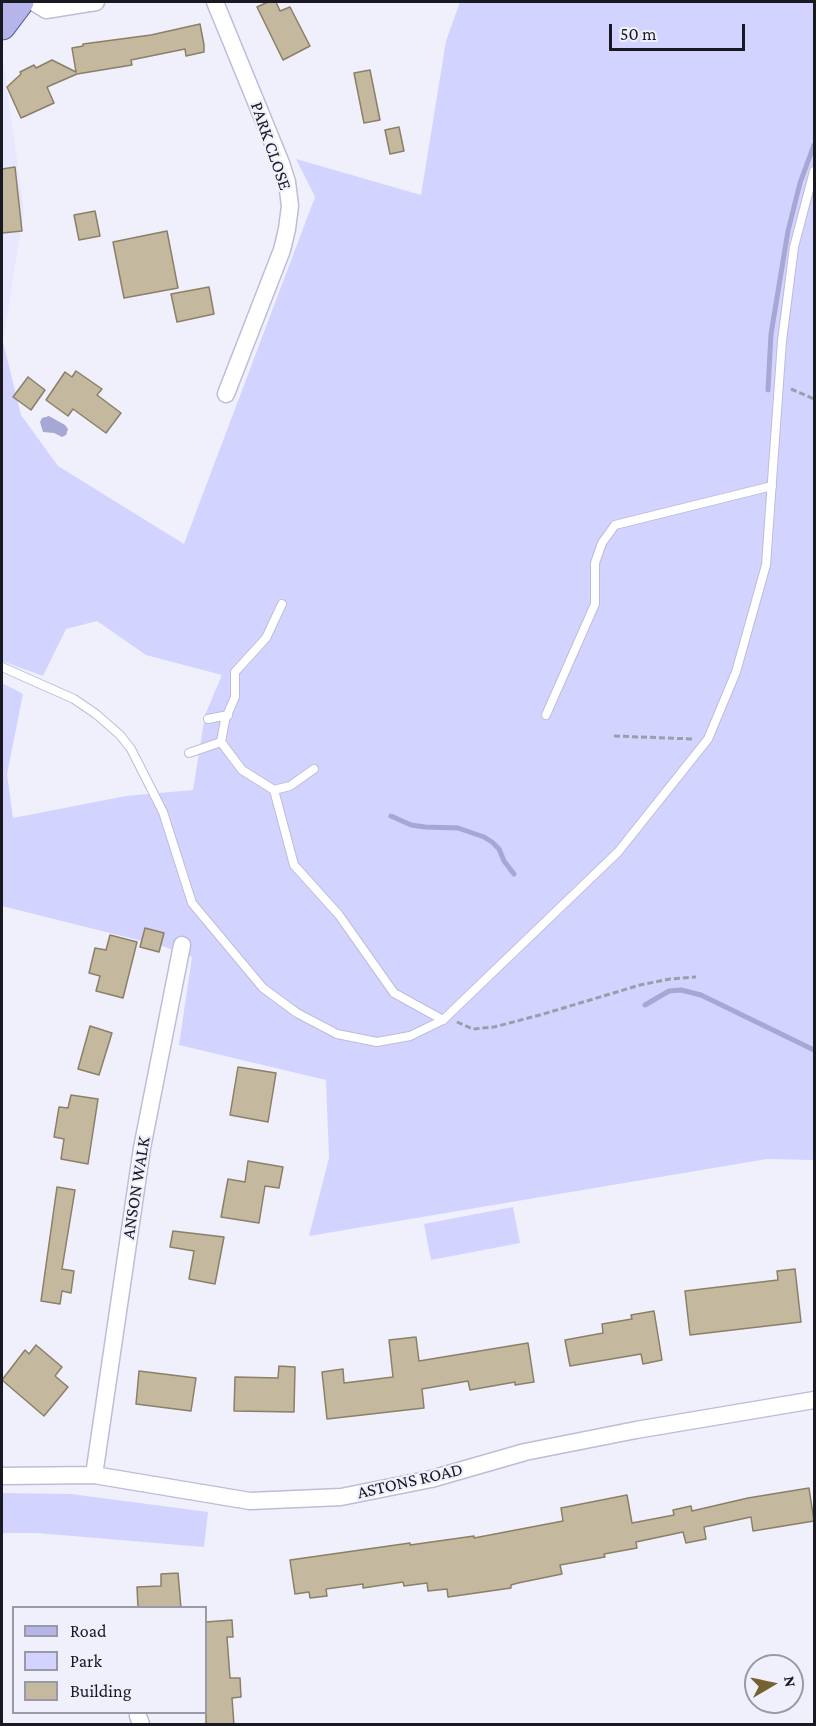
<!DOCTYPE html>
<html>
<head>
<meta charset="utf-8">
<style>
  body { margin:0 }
  #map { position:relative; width:816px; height:1726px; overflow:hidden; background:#eff0fc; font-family:"Crimson Pro",serif }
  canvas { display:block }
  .frame { position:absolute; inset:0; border:3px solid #191923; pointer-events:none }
  .legend { position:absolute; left:12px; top:1606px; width:195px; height:108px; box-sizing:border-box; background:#eff0fc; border:2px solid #999aa5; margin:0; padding:8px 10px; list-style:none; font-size:18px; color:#191923 }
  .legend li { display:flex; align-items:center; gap:12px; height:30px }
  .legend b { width:30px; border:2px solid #999aa5 }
  .north { position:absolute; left:744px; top:1654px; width:60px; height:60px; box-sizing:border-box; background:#eff0fc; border:2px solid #999aa5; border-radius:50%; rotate:81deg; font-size:16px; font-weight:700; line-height:24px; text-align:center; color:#191923 }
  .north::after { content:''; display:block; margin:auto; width:21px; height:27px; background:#766130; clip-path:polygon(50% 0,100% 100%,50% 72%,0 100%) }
  .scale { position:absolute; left:609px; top:24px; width:136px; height:27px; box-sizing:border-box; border:3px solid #191923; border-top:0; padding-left:8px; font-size:18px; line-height:21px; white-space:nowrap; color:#191923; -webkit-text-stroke:4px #eff0fc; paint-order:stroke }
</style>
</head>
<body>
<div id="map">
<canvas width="816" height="1726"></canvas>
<div class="frame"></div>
<ul class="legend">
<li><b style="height:8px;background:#b6b5ea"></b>Road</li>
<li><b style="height:16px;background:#d2d3ff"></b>Park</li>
<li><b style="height:16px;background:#c4b89e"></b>Building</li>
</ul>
<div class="north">N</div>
<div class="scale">50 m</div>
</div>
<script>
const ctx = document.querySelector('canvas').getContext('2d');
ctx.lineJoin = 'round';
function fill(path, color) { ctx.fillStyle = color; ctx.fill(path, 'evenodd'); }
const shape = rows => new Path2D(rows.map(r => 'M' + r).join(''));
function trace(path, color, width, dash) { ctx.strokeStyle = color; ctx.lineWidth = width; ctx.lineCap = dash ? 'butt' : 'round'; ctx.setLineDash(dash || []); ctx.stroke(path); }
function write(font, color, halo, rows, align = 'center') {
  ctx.font = font + ' "Crimson Pro",serif'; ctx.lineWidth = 4.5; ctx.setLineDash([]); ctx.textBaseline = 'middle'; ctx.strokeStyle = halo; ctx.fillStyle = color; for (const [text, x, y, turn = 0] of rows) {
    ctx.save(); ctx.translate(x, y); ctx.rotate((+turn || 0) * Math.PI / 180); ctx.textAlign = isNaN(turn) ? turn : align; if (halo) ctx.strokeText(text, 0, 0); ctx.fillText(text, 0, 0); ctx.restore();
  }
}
const built = shape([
  [3,60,24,211,3,342,2,341,2,62]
]);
const green = shape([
  [460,2,814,2,814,1160,767,1159,309,1236,329,1158,326,1080,179,1045,192,957,162,946,2,906,2,683,23,694,7,774,13,818,126,796,193,790,205,715,222,675,146,655,97,621,66,629,43,676,2,661,2,341,3,342,21,415,58,466,184,544,315,197,296,159,421,195,446,41],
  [513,1207,520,1243,431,1260,424,1224],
  [2,1493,71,1494,208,1512,204,1547,37,1533,2,1533]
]);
const water = shape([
  [49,416,65,425,68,429,66,435,62,437,54,433,43,432,40,422,42,418]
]);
const stream = shape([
  [768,390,771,334,788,231,800,183,814,145],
  [391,816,411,825,425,827,458,828,484,837,492,842,499,849,504,861,514,874],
  [645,1005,669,991,681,990,701,995,814,1050]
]);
const building = shape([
  [268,2,276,2,280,11,290,7,310,46,283,60,257,7,268,2],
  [200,24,204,45,204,52,186,56,185,49,131,60,132,65,77,74,47,87,54,103,21,118,7,87,21,74,20,72,34,65,36,68,52,60,76,72,72,48,83,46,83,44,151,35,200,24],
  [370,70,380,120,364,123,354,73,370,70],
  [399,127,404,151,390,154,385,130,399,127],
  [15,167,22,231,2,233,2,169,15,167],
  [95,211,100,236,79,240,74,215,95,211],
  [167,231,178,288,124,298,113,242,167,231],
  [209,287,214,314,177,322,171,294,209,287],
  [76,371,102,389,97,395,121,413,106,433,73,409,68,416,46,400,65,372,72,377,76,371],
  [28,377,45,390,31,410,13,397,28,377],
  [145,928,164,933,159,952,140,947,145,928],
  [110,935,137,942,123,998,96,991,100,976,89,973,95,948,106,950,110,935],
  [90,1026,112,1033,99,1075,78,1069,90,1026],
  [238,1067,276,1073,268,1122,230,1115,238,1067],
  [71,1095,98,1099,88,1164,61,1159,64,1139,54,1137,59,1107,68,1108,71,1095],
  [248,1161,283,1167,279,1188,265,1186,259,1223,221,1217,228,1179,245,1182,248,1161],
  [57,1187,75,1190,62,1269,74,1271,71,1293,62,1291,60,1304,41,1301,57,1187],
  [173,1231,224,1237,215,1284,189,1279,194,1251,170,1247,173,1231],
  [795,1269,801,1322,690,1335,685,1291,778,1280,777,1271,795,1269],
  [654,1311,662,1360,643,1364,641,1354,570,1366,565,1340,603,1333,602,1324,632,1319,631,1315,654,1311],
  [416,1337,419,1361,528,1343,534,1382,515,1385,515,1382,470,1390,468,1381,422,1389,424,1408,327,1419,322,1372,343,1369,344,1383,393,1377,389,1340,416,1337],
  [36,1345,62,1367,55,1376,68,1387,44,1416,2,1380,25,1350,29,1354,36,1345],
  [279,1366,295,1367,294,1412,234,1411,235,1377,278,1378,279,1366],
  [139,1371,196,1378,191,1411,136,1404,139,1371],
  [809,1488,814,1521,753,1531,751,1517,704,1527,706,1539,686,1543,683,1532,636,1542,637,1548,604,1554,605,1557,560,1565,562,1574,518,1583,511,1585,511,1588,448,1597,447,1589,428,1591,427,1583,404,1586,403,1582,363,1588,363,1584,326,1589,327,1596,310,1598,309,1592,295,1594,290,1560,410,1543,410,1545,474,1536,474,1538,563,1521,561,1508,627,1495,632,1523,674,1515,673,1510,691,1506,692,1511,748,1498,809,1488],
  [178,1573,181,1608,138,1608,137,1587,161,1586,161,1574,178,1573],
  [232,1620,233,1637,227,1637,230,1678,240,1678,241,1697,232,1698,234,1725,206,1725,206,1622,232,1620]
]);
const path = shape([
  [791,389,814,399],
  [614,736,693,739],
  [457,1022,473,1029,494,1027,540,1015,640,985,670,979,696,977]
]);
const service = shape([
  [282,604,266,638,235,672,235,697,225,720,221,742,242,770,274,790,294,865,339,915,394,993,443,1020],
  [2,667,74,699,96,714,120,735,131,749,163,812,192,903,263,988,297,1013,337,1034,377,1042,410,1036,443,1020,618,852,708,739,736,672,766,565,782,341,794,247,814,171],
  [546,715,595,604,595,563,602,543,615,525,772,486],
  [208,719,228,715],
  [189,753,221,742],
  [274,790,290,786,314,769]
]);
const minor = shape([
  [33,2,46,10,96,2],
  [215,2,281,163,287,182,290,206,287,229,282,250,226,394],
  [94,1475,142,1148,182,945],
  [2,1476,94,1475,250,1501,341,1497,431,1479,525,1452,636,1430,814,1400],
  [138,1716,141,1724]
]);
const primary = shape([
  [2,26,20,2]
]);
const streetNames = [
  ["PARK CLOSE",271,146,71],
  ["ANSON WALK",136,1188,-81],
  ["ASTONS ROAD",410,1481,-13]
];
fill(built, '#e7e8fe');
fill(green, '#d2d3ff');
fill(water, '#a6a7d5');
trace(stream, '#a6a7d5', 5);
fill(building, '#c4b89e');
trace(building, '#8b7f67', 1.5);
trace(service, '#bcbdd8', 10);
trace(minor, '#bcbdd8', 19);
trace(primary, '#605f9b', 29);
trace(path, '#9d9da8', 3, [6, 3]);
trace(service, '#fff', 8);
trace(minor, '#fff', 16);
trace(primary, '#b6b5ea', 27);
write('18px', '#191923', '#eff0fc', streetNames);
</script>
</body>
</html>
